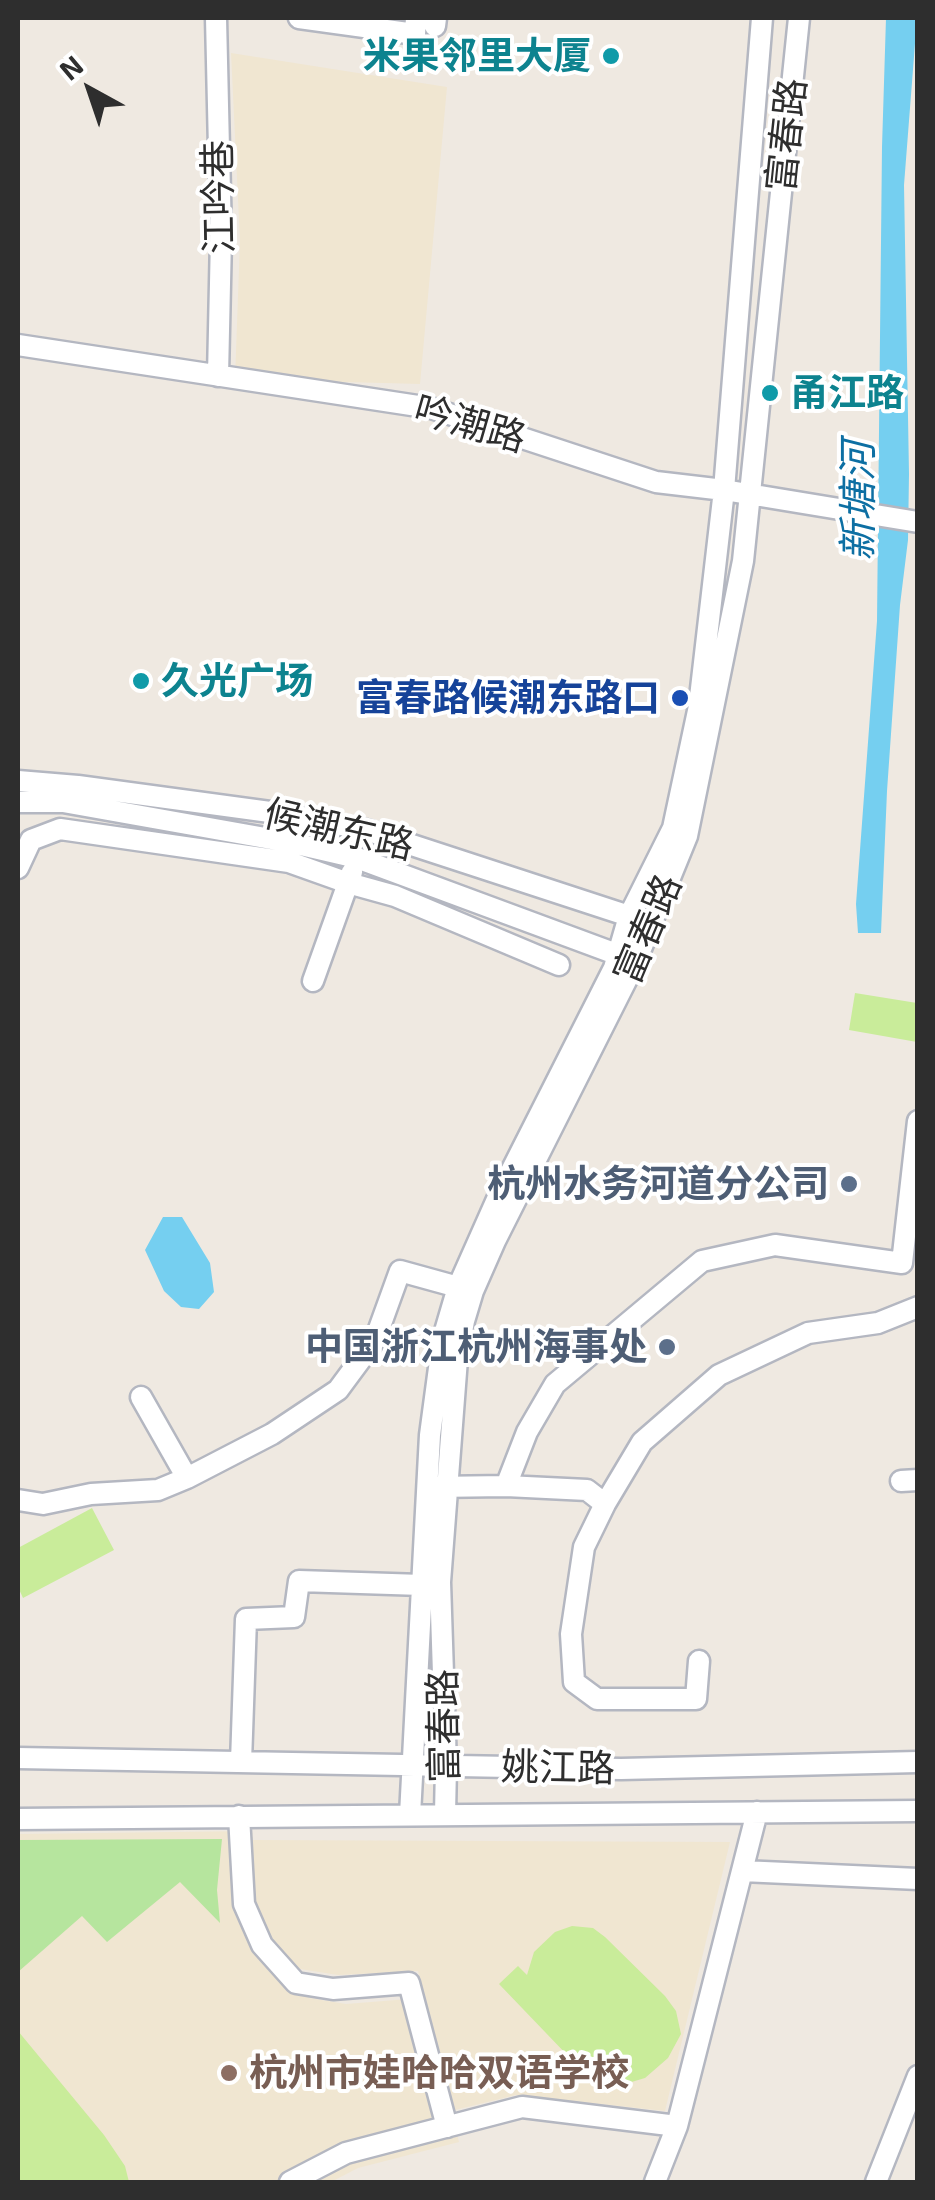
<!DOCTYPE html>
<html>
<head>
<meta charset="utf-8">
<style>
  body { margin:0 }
  #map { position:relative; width:935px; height:2200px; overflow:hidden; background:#efe9e1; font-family:"Exo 2",sans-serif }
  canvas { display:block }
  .frame { position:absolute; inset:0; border:20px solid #2e2e2e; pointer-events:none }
  .north { position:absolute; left:40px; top:40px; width:100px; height:100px; -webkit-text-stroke:8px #fff; paint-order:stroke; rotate:320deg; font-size:28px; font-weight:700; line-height:40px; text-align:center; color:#2e2e2e }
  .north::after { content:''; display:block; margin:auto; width:35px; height:45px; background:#2e2e2e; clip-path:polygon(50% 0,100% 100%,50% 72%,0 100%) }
</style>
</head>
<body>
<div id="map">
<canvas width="935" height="2200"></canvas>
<div class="frame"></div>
<div class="north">N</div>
</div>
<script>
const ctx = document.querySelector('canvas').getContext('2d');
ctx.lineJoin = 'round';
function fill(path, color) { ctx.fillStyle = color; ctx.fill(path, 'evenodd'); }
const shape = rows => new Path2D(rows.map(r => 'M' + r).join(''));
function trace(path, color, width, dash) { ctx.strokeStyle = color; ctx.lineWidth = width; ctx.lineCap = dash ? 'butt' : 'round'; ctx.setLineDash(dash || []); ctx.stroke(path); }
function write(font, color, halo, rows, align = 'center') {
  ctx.font = font + ' "Exo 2","Noto Sans SC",sans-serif'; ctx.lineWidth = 8; ctx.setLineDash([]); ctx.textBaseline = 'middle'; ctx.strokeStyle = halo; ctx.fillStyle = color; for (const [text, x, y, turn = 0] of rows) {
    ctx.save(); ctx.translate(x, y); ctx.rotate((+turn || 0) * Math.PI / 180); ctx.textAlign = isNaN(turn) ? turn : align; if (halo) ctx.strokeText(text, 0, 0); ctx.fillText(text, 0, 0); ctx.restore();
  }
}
const education = shape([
  [231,53,447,87,420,384,235,379,240,241],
  [252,1831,253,1840,730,1842,665,2111,516,2095,455,2110,418,1971,338,1975,300,1969,272,1951,275,1960,309,1998,346,2004,421,1998,459,2142,358,2168,331,2182,18,2182,18,1834]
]);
const green = shape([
  [222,1839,217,1890,220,1923,180,1882,107,1942,82,1916,18,1972,18,1840]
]);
const pitch = shape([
  [855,993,917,1003,917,1042,849,1030],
  [92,1508,114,1550,23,1598,18,1587,18,1548],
  [572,1926,593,1928,605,1937,665,1996,676,2011,681,2034,668,2058,645,2078,618,2086,593,2082,499,1984,518,1966,527,1975,534,1952,555,1932],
  [18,2031,104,2135,125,2166,129,2182,18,2182]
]);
const water = shape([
  [886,18,917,18,904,185,909,474,908,540,900,605,887,791,881,933,858,933,856,904,877,621,882,147],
  [163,1217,182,1217,210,1263,214,1292,199,1309,181,1307,164,1291,145,1250]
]);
const minor = shape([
  [216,18,221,237,218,376],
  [299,18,415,34,416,18],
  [435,26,436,18],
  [18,345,431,408,656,482,724,490,918,522],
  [18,781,78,786,292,815,366,830,629,916,642,922],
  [18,802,63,802,288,842,357,858,627,958],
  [18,868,31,840,60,829,289,862,348,883,313,981],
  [352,872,348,883,395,896,559,965],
  [187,1478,272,1434,338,1390,375,1340,400,1271,458,1287],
  [901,1481,918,1480],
  [506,1486,527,1432,555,1384,702,1261,775,1245,902,1263,918,1121],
  [434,1487,506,1486,587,1490,605,1504,584,1547,571,1634,574,1682,597,1699,696,1699,699,1661],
  [18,1500,43,1504,91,1494,158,1490,187,1478,141,1397],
  [605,1504,642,1442,719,1375,808,1333,878,1323,918,1307],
  [18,1758,621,1769,918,1762],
  [241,1762,246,1619,294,1617,299,1581,422,1585],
  [445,1814,446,1766,440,1582,457,1359,464,1321,473,1291,495,1241,636,961,687,836,743,561,799,18],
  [410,1815,430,1435,443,1338,458,1287,498,1197,614,968,629,916,673,828,699,706,724,490,762,18],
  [239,1816,244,1904,262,1945,296,1983,333,1989,409,1983,447,2127],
  [18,1819,918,1811],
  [742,1871,918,1879],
  [290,2182,346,2153,522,2107,677,2126,757,1812],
  [655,2182,677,2126],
  [876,2182,918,2076]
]);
const markers = [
  [611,56,10,"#0f9aa8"],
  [770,393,10,"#0f9aa8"],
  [141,681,10,"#0f9aa8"],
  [680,698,10,"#1a4fb4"],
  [849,1184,10,"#5c6f8a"],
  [667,1347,10,"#5c6f8a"],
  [229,2073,10,"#8d6e63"]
];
const cultureNames = [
  ["米果邻里大厦",591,56,"right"],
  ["甬江路",790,393],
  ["久光广场",161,681]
];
const streetNames = [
  ["富春路",787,135,-84],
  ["江吟巷",219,197,-91],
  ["吟潮路",470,424,16],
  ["候潮东路",339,830,13],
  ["富春路",648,929,-67],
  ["富春路",444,1726,-91],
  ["姚江路",558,1768,1]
];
const transitNames = [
  ["富春路候潮东路口",660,698]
];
const serviceNames = [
  ["杭州水务河道分公司",829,1184],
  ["中国浙江杭州海事处",647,1347]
];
const educationNames = [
  ["杭州市娃哈哈双语学校",249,2073]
];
const waterNames = [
  ["新塘河",859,501,-90]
];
fill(education, '#f0e6d1');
fill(green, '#b6e59e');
fill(pitch, '#c9ec9a');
fill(water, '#75cff0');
trace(minor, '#b4b7c1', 25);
trace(minor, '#fff', 20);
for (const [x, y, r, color] of markers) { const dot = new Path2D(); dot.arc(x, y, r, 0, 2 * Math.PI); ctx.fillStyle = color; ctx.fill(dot); trace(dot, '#fff', 4); }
write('bold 38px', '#0d838f', '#fff', cultureNames, 'left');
write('38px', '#2e2e2e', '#fff', streetNames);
write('bold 38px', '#164399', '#fff', transitNames, 'right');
write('bold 38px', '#4e5e75', '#fff', serviceNames, 'right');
write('bold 38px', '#785e54', '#fff', educationNames, 'left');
write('italic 40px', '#0d6fa3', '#fff', waterNames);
</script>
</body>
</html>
